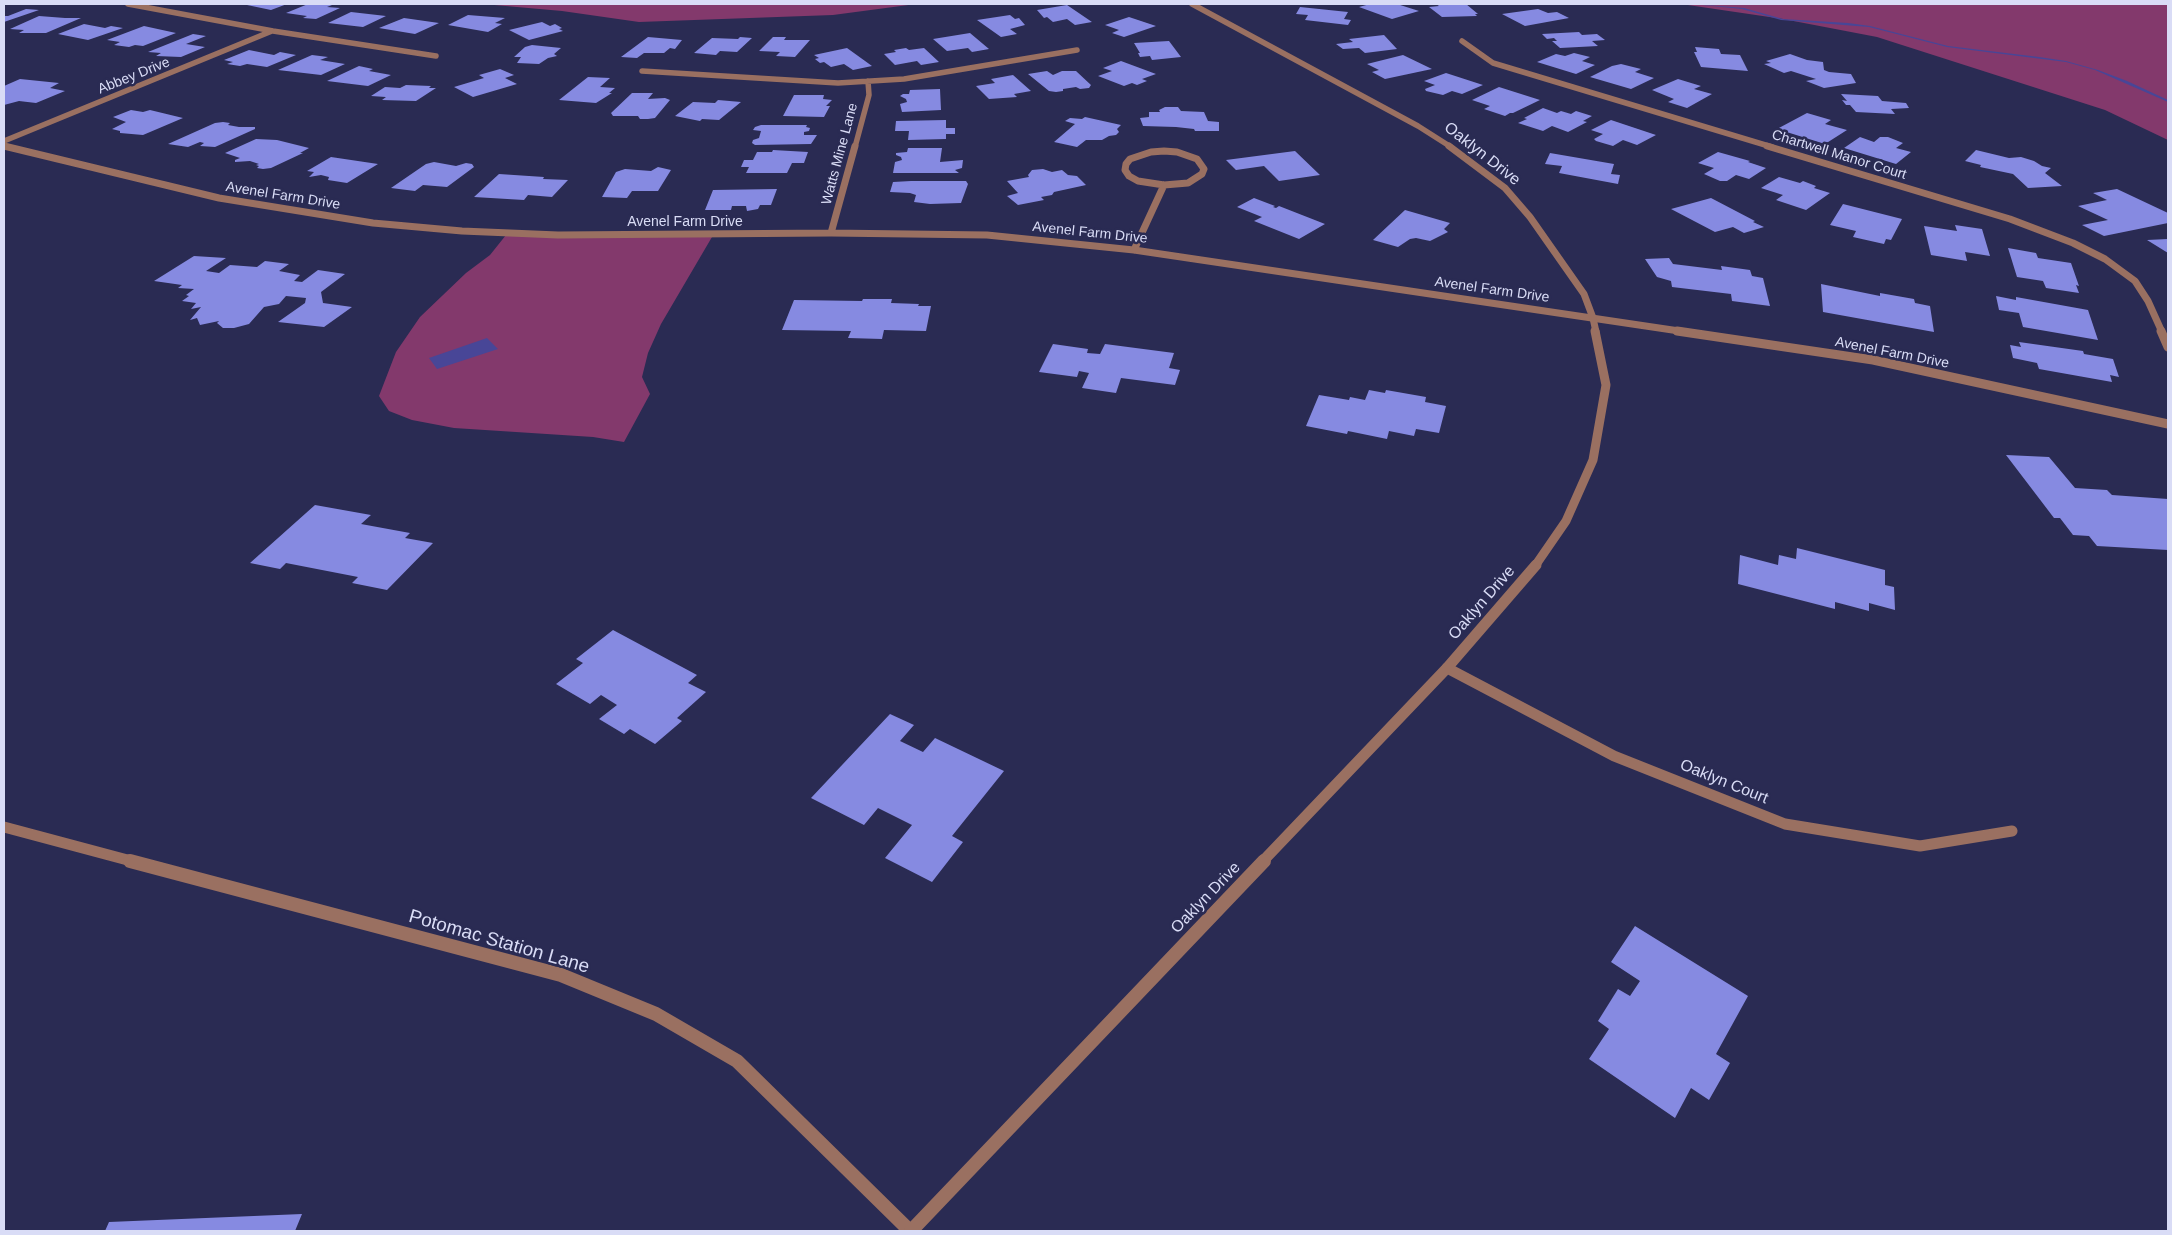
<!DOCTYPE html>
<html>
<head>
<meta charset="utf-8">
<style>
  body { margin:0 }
  #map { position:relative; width:2172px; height:1235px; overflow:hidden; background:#2a2b53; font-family:Helvetica,sans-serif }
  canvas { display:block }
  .frame { position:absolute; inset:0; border:5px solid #d9dcf6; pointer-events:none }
</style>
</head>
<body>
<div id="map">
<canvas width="2172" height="1235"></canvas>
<div class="frame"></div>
</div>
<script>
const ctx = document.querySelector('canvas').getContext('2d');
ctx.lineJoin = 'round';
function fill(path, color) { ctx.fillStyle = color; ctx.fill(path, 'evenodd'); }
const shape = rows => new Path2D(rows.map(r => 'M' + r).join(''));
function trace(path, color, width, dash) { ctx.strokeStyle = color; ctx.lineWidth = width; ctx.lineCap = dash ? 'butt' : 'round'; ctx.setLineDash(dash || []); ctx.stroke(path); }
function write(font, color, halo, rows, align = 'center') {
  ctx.font = font + ' Helvetica,sans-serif'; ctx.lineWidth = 5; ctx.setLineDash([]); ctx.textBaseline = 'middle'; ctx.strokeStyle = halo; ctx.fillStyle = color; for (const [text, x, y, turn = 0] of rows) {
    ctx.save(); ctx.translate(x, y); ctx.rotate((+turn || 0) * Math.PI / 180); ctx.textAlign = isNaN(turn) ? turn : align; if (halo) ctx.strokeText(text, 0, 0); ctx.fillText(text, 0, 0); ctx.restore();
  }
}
const green = shape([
  [483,4,916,4,833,15,639,22,562,11],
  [1681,4,2168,4,2168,140,2105,110,1877,37,1783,19],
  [506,235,712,237,661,324,648,353,642,377,650,394,624,442,593,437,454,428,412,420,389,411,379,396,396,352,420,317,466,273,490,255]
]);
const water = shape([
  [1693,4,1744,8,1783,19,1848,23,1870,26,1948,46,2039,57,2066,61,2098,70,2127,81,2168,100,2168,102,2095,70,2066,62,1947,47,1869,27,1781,20,1742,9],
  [487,338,498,349,437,369,429,358]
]);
const building = shape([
  [252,4,287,4,271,10,247,5],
  [308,4,332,5,327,7,340,8,316,19,303,18,307,16,286,13],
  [1370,4,1397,4,1419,11,1392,19,1359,7],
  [1436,4,1466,4,1478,14,1475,14,1477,16,1442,17,1429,7,1439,6],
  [1067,5,1092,22,1075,25,1067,19,1053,22,1047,17,1044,18,1037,10],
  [1300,7,1348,12,1344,19,1351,20,1348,25,1305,20,1308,15,1296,14],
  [26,9,39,10,4,22,4,16,8,16],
  [1538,9,1548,13,1557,12,1569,18,1525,26,1502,14],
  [351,12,386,16,363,27,328,23],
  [468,15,505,18,495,23,502,24,488,32,448,25],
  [1010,15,1015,19,1019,18,1025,25,1010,29,1017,34,1001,37,977,20],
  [39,16,65,18,81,18,46,33,19,33,24,30,10,29],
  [1129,17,1156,26,1124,37,1112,33,1119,30,1105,25],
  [404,18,439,23,415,34,379,28],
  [542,22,550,26,555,24,562,28,559,29,563,31,529,40,509,30],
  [84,24,105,28,111,26,123,28,88,40,58,34],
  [144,26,176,33,143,46,135,45,129,47,114,45,120,42,107,40],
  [1579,32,1582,35,1597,34,1605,40,1592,41,1598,46,1560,48,1552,41,1557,41,1554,38,1547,39,1542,34],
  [970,33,989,49,972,52,968,48,947,51,933,39],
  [193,34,206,36,186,44,205,47,181,57,156,56,161,53,148,52],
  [1384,35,1397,49,1365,53,1359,48,1343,49,1336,44,1353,42,1349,39],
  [648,37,682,40,675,49,670,48,664,53,644,53,637,58,621,57],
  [740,37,752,38,737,52,720,51,716,55,694,53,712,38,738,39],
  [773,37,786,37,784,40,810,40,795,57,776,56,780,52,759,51],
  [1169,41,1181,57,1152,60,1150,56,1140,57,1138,53,1140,53,1134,43],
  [532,45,561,48,554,54,557,56,548,58,539,64,517,63,521,57,514,57,525,47],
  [1695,47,1719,49,1721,54,1740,55,1748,71,1701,67,1694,52,1697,52],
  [847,48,872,66,853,70,844,64,831,67,824,62,820,63,815,59,819,58,814,55],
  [906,48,909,50,924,48,939,62,921,65,917,61,895,65,884,54,896,52,894,50],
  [249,50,274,55,280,52,296,55,267,67,247,64,240,66,227,64,233,62,224,60],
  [1574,53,1590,57,1582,61,1595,65,1576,74,1537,62,1556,54,1565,56],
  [1790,54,1807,60,1823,62,1824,70,1829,72,1851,74,1856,83,1824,88,1806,81,1816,79,1791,71,1784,73,1764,64,1771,63,1766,61],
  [312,55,328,57,320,60,345,64,321,75,278,70],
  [1403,55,1432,69,1385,79,1372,72,1379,70,1367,64],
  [1121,61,1156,74,1142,79,1147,81,1137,85,1132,83,1124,86,1098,76,1112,71,1103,68],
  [1621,64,1641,69,1635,72,1654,78,1631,89,1590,77,1612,66],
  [359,66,373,69,369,71,391,75,368,86,327,81],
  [500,69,514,75,505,78,517,84,473,97,454,87,484,78,479,75],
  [1047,71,1053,75,1062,71,1076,71,1091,85,1089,88,1080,89,1076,87,1063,89,1063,91,1056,92,1049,91,1028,74],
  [1446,73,1483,85,1462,94,1452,91,1443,95,1426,91,1425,89,1435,85,1424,81],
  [1013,75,1031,91,1014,94,1017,97,989,99,976,86,995,83,991,79],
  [588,77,610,78,600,87,615,88,609,93,612,93,596,103,559,100],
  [20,79,59,83,50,88,65,91,36,103,19,101,4,105,4,86],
  [1678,79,1701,86,1694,89,1712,94,1687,108,1668,102,1674,99,1652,90],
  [406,85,431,86,429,88,436,88,416,101,382,100,386,97,371,96,385,87,400,88],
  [1499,87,1540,100,1513,113,1510,113,1505,116,1484,109,1490,106,1472,100],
  [940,89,941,110,902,112,900,104,907,102,906,99,900,96,903,94,909,94,910,90],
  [632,93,653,93,648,99,665,98,670,100,655,118,648,119,640,119,638,116,613,116,611,113],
  [1841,94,1878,96,1882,101,1906,103,1909,108,1891,109,1895,114,1856,112,1850,105,1846,105,1842,100,1847,101],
  [794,95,824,95,823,99,832,100,826,106,830,106,824,117,783,116],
  [718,100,741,102,719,120,702,119,700,121,675,116,693,102,715,103],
  [1165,107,1178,107,1181,111,1204,112,1208,121,1219,122,1219,131,1195,131,1194,129,1176,127,1143,126,1140,118,1149,117,1149,112,1160,112,1159,110],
  [1543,108,1557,113,1561,111,1571,114,1576,111,1592,116,1583,121,1587,122,1568,132,1552,126,1543,131,1518,123,1527,119,1524,118],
  [131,110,143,112,150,110,183,118,143,135,120,133,120,131,112,129,126,122,113,117],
  [1807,113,1831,120,1825,124,1847,130,1825,144,1777,129],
  [1085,117,1121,125,1117,129,1119,132,1116,135,1109,136,1102,140,1086,140,1077,147,1054,142,1075,124,1065,121,1070,118,1082,119],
  [946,120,946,128,955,128,955,134,946,134,946,139,908,140,909,131,895,131,896,121],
  [1611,120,1656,135,1637,145,1623,140,1613,146,1596,141,1594,139,1603,134,1591,130],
  [223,122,230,123,228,125,239,127,255,127,255,129,215,147,200,146,204,143,200,142,188,147,168,144,215,123],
  [761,125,807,125,806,127,810,128,809,131,804,132,804,135,817,135,811,144,755,145,752,143,753,140,759,138,761,131,753,130,755,127],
  [1860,137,1874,142,1880,137,1888,137,1903,143,1896,148,1911,152,1896,164,1844,148],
  [256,139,277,140,309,148,300,153,303,153,271,168,263,169,257,168,259,166,256,165,259,164,250,161,235,162,235,160,240,158,225,153],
  [908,148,942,148,940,162,963,160,962,168,955,170,959,173,893,173,895,162,902,160,901,157,896,155,896,153,907,152],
  [773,150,808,152,804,163,792,163,787,173,746,173,749,167,741,167,744,160,753,160,757,152,772,152],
  [1976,150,2009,158,2021,157,2034,161,2042,166,2051,168,2045,173,2062,186,2028,188,2013,174,1980,167,1981,165,1965,161],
  [1295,151,1320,175,1279,181,1264,166,1236,170,1226,160],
  [1718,152,1750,161,1748,162,1766,168,1749,179,1736,175,1727,181,1720,181,1704,174,1714,168,1698,163],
  [1550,153,1614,164,1611,174,1620,175,1618,184,1559,173,1562,166,1545,164],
  [331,157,378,164,347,183,328,180,329,177,321,175,309,177,314,172,307,171],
  [434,162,456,166,466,163,472,164,474,167,447,187,423,185,415,191,391,188,426,164],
  [658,167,671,170,658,191,632,191,627,198,602,197,616,172,625,169,651,171],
  [1043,169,1052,172,1062,170,1068,175,1077,176,1086,185,1054,192,1052,195,1041,197,1044,200,1018,205,1007,196,1018,193,1007,181,1029,177,1028,175,1032,170],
  [499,174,544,177,543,179,568,180,552,197,528,195,524,200,474,197],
  [1779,177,1800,183,1803,181,1816,186,1814,188,1830,193,1806,210,1776,200,1783,195,1761,188],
  [911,181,966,181,968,184,961,203,930,204,914,202,916,195,910,193,890,192,893,182],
  [777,189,771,205,760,205,758,209,747,211,746,206,732,206,731,210,705,210,713,190],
  [2117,189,2168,213,2167,218,2168,223,2104,236,2082,225,2108,220,2078,206,2107,200,2093,193],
  [1254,198,1275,206,1273,207,1276,208,1279,206,1325,224,1299,239,1254,221,1262,217,1237,207],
  [1711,198,1755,221,1753,222,1764,227,1744,233,1733,227,1715,232,1671,209],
  [1843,204,1902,219,1891,240,1886,239,1884,244,1853,237,1856,231,1830,225],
  [1405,210,1450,223,1444,229,1448,232,1430,241,1416,238,1410,239,1398,247,1373,240],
  [1955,225,1982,229,1990,256,1965,252,1967,261,1931,255,1924,226,1957,231],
  [2168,239,2168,253,2147,240],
  [2008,248,2036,253,2038,258,2071,263,2079,286,2076,285,2079,293,2046,288,2043,281,2017,277],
  [194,256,226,258,206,271,219,273,230,265,257,267,265,261,289,264,279,271,300,275,294,281,302,282,318,270,345,274,321,292,323,303,352,307,324,327,278,322,305,303,306,298,286,296,279,304,264,307,249,324,234,328,223,328,217,323,219,321,200,325,197,318,190,320,201,307,191,309,196,303,182,301,189,296,186,295,194,289,178,288,182,285,154,281],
  [1669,258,1673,264,1722,270,1721,266,1750,270,1752,276,1763,278,1770,306,1732,301,1731,294,1672,287,1671,281,1657,277,1645,259],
  [1821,284,1880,296,1880,293,1914,299,1915,303,1930,306,1934,332,1823,312],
  [1996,296,2016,300,2016,297,2088,310,2098,340,2023,327,2019,313,1999,310],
  [863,299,892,299,891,303,919,304,918,306,931,306,926,331,884,330,882,339,848,338,851,331,782,330,794,300,862,301],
  [2019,342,2083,351,2084,354,2113,359,2119,377,2110,375,2112,382,2039,369,2037,363,2013,358,2010,345,2021,347],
  [1053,344,1088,349,1087,353,1100,354,1105,344,1174,353,1169,368,1180,370,1175,385,1121,378,1116,393,1082,388,1089,373,1079,371,1077,377,1039,372],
  [1369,390,1385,393,1386,390,1426,397,1425,402,1446,406,1439,433,1416,429,1414,436,1389,431,1387,439,1348,431,1347,434,1306,426,1319,395,1349,400,1350,397,1365,400],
  [2006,455,2049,457,2075,488,2107,490,2112,495,2168,499,2168,550,2097,546,2089,536,2073,535,2060,518,2054,518],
  [315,505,371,515,361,524,410,533,405,538,433,543,387,590,352,583,358,577,286,563,280,569,250,563],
  [1797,548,1885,570,1885,585,1894,587,1895,610,1869,603,1869,611,1835,602,1835,609,1738,584,1740,555,1778,565,1779,555,1796,559],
  [613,630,697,675,688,683,706,692,677,718,682,721,655,744,630,729,624,734,599,719,617,705,601,695,590,704,556,684,583,663,576,659],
  [890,714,914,725,900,741,923,752,935,738,1004,771,952,836,963,842,932,882,885,858,912,825,878,808,864,825,811,798],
  [1635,926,1748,996,1716,1054,1730,1063,1709,1100,1691,1088,1675,1118,1589,1059,1609,1029,1598,1021,1618,989,1630,996,1640,981,1611,962],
  [302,1214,295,1231,105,1231,109,1222]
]);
const minorFar4 = shape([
  [128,4,273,31,436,56],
  [1462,41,1493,63,1772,147],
  [642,71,838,83,904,79,1077,50],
  [4,141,272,31],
  [4,146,8,147],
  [855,147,869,95,868,81]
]);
const minorFar3 = shape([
  [4,146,219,198,373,223,462,231,558,235,831,233,987,235,1134,250,1686,332],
  [1767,146,2010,219,2073,243,2105,259,2135,281,2148,301,2162,332],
  [1164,151,1177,152,1197,159,1204,169,1202,174,1188,183,1164,185,1138,181,1129,176,1125,170,1126,164,1130,159,1151,152,1164,151],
  [831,233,855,146],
  [1134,250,1164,185]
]);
const minorFar2 = shape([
  [1677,331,1873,360,2168,424],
  [2161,331,2168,347]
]);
const minorFar1 = shape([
  [1447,668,1614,756,1785,824,1920,846,2012,831],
  [4,827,135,862]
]);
const minor = shape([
  [130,861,561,975,656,1014,737,1061,910,1231]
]);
const tertiaryFar4 = shape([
  [1192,4,1418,126,1451,147]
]);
const tertiaryFar3 = shape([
  [1449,146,1505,188,1530,217,1584,294,1593,318,1596,332]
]);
const tertiaryFar2 = shape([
  [1535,566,1566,521,1593,460,1606,385,1595,331]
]);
const tertiaryFar1 = shape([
  [1262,862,1447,668,1536,565]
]);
const tertiary = shape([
  [911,1231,1264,861]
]);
const farStreetnames = [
  ["Abbey Drive",134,76,-22],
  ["Watts Mine Lane",840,154,-75],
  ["Chartwell Manor Court",1839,155,17],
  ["Avenel Farm Drive",283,196,9],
  ["Avenel Farm Drive",685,222],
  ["Avenel Farm Drive",1090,233,6],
  ["Avenel Farm Drive",1492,290,8],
  ["Avenel Farm Drive",1892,353,11]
];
const streetNames = [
  ["Oaklyn Drive",1482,154,38],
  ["Oaklyn Drive",1482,603,-49],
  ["Oaklyn Court",1724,782,22],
  ["Oaklyn Drive",1206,898,-46]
];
const nearStreetnames = [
  ["Potomac Station Lane",499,942,16]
];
fill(green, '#83396c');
fill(water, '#484697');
fill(building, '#868ae1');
trace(minorFar4, '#9a7061', 5.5);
trace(minorFar3, '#9a7061', 7);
trace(minorFar2, '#9a7061', 9);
trace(minorFar1, '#9a7061', 11);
trace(minor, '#9a7061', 14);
trace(tertiaryFar4, '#9a7061', 5.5);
trace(tertiaryFar3, '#9a7061', 7);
trace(tertiaryFar2, '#9a7061', 9);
trace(tertiaryFar1, '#9a7061', 11);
trace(tertiary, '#9a7061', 14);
write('14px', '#d9dcf6', '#2a2b53', farStreetnames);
write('16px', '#d9dcf6', '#2a2b53', streetNames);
write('19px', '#d9dcf6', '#2a2b53', nearStreetnames);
</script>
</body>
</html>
